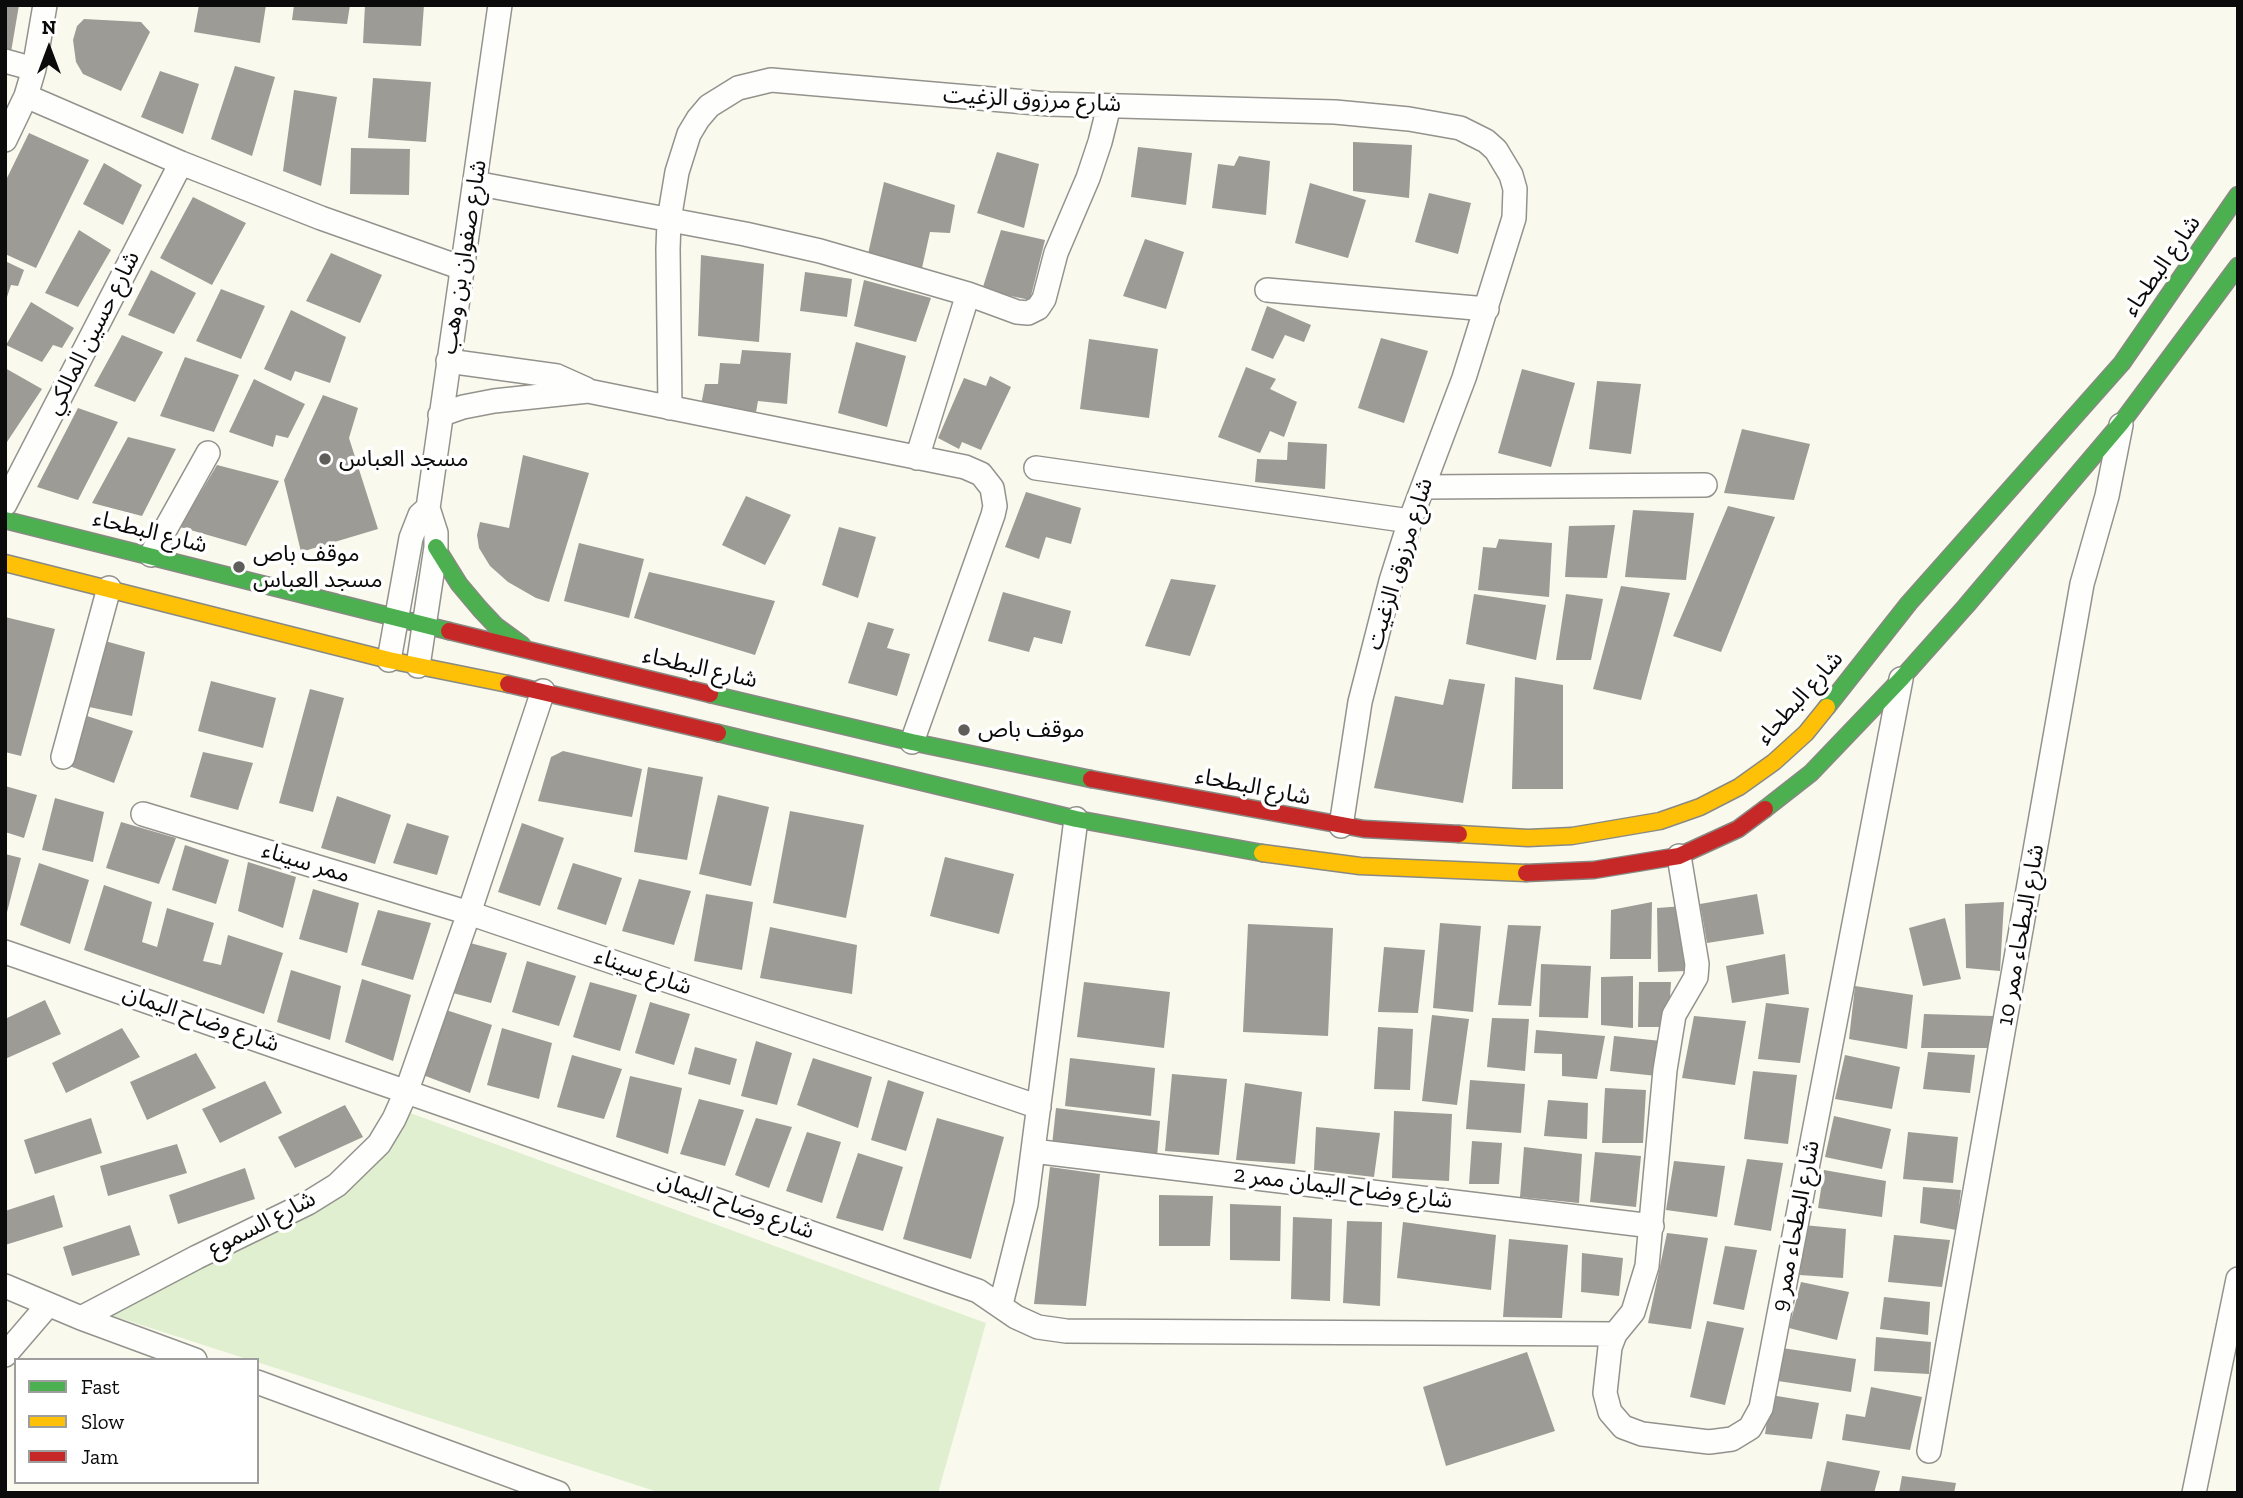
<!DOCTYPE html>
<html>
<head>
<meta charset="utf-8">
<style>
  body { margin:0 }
  #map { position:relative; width:2243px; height:1498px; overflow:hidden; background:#faf9ee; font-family:"Zilla Slab",serif }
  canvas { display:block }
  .frame { position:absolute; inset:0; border:7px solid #0b0b0b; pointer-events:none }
  .legend { position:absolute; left:14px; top:1358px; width:245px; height:126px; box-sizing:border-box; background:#fff; border:2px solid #9d9d9d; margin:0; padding:9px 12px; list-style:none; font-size:21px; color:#0b0b0b }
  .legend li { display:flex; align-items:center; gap:14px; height:35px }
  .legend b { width:35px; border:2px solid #9d9d9d }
  .north { position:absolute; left:14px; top:14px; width:70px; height:70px; -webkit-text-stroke:5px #fff; paint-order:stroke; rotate:0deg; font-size:19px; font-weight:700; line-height:28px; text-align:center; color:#0b0b0b }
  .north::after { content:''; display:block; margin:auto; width:24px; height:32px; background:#0b0b0b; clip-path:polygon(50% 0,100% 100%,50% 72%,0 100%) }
</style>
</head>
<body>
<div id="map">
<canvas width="2243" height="1498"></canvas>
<div class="frame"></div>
<ul class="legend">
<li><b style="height:9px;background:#4caf50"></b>Fast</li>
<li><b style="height:9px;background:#ffc107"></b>Slow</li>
<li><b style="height:9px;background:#c62828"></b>Jam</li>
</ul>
<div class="north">N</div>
</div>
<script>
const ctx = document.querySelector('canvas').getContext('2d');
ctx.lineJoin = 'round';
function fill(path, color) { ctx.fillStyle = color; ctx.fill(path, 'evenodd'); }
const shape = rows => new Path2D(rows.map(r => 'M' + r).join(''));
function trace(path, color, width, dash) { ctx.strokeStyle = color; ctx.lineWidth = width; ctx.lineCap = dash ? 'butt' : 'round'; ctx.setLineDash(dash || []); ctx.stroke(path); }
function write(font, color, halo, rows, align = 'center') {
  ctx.font = font + ' "Zilla Slab","Noto Sans Arabic",serif'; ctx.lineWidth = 7; ctx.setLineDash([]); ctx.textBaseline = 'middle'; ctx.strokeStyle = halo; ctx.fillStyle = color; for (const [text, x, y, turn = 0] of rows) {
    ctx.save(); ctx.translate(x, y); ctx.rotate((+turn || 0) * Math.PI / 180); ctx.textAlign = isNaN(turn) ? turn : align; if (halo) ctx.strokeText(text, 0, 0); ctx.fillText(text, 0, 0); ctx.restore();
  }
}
const green = shape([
  [410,1113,986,1323,938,1493,661,1493,257,1362,257,1360,250,1360,95,1310,294,1223]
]);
const building = shape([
  [5,5,19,5,11,52,5,49],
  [199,5,266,5,260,43,194,32],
  [294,5,350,5,347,24,292,20],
  [365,5,424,5,421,46,363,43],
  [84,19,141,22,150,32,121,91,83,74,76,62,73,40,77,26],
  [235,66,275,77,252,156,211,139],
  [160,71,199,84,183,134,141,117],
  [373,78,431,82,426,142,368,138],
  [294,90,337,97,321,186,283,171],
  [29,133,89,160,36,268,5,254,5,182],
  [1353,142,1412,145,1409,198,1353,191],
  [1138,147,1192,153,1186,205,1131,197],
  [351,148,410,149,409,195,350,194],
  [997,152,1039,164,1024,228,977,213],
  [1239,156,1270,161,1266,215,1212,208,1218,164,1234,166],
  [104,163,142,185,123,225,83,204],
  [884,182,955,205,950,233,930,232,922,268,868,254],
  [1310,183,1366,200,1348,258,1295,243],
  [1429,193,1471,203,1458,254,1415,242],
  [193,197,246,223,212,285,160,258],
  [79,230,111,250,78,307,45,293],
  [1001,230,1045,240,1030,300,982,290],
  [1145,239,1184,252,1166,309,1123,296],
  [331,253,382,275,360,323,306,301],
  [701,255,764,264,759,342,698,336],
  [5,261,24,270,18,286,11,285,6,300],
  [151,270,196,293,174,334,128,315],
  [805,272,852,279,847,317,800,311],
  [864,280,931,298,916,342,854,326],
  [221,289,265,306,241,359,196,341],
  [31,302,74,328,62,348,53,345,42,362,6,345],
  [1267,306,1311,325,1304,342,1285,335,1273,359,1251,350],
  [291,310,346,337,330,383,295,371,291,381,264,369],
  [122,335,163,352,135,402,94,386],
  [1381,338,1428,351,1404,423,1358,408],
  [1089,339,1158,349,1149,418,1080,409],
  [856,342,906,356,887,427,838,413],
  [742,350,791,353,787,404,758,401,756,412,701,405,705,384,718,384,720,363,740,364],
  [185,357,239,375,214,432,160,416],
  [1246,367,1276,379,1270,389,1297,402,1284,437,1270,431,1260,453,1218,437],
  [5,368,42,389,5,445],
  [1522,369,1575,383,1551,467,1498,453],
  [990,376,1011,387,981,450,962,442,959,449,938,438,964,378,986,386],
  [254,379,305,404,288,438,276,435,273,447,229,432],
  [1597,381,1641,384,1631,454,1589,449],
  [323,395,358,408,349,438,378,529,301,552,284,480],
  [78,408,118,422,78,500,37,487],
  [1742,429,1810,444,1794,500,1724,493],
  [128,437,176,449,142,516,92,503],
  [1288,442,1327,444,1325,489,1255,482,1257,459,1287,460],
  [523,455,589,473,549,602,536,598,508,582,490,566,479,548,477,535,480,522,509,528],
  [217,465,279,481,246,546,180,527],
  [1026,492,1081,508,1071,544,1046,537,1039,559,1005,547],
  [746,496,791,515,765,565,722,545],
  [1728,506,1775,517,1721,652,1673,636],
  [1633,510,1694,513,1686,580,1625,577],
  [1615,525,1607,578,1565,577,1569,526],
  [839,527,876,537,858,598,822,585],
  [1499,539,1552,543,1549,597,1478,590,1483,547,1496,548],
  [579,543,644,559,629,618,564,601],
  [649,572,775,601,755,655,634,618],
  [1171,579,1216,585,1190,656,1145,646],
  [1621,586,1670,593,1641,700,1593,689],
  [1003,592,1071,611,1062,644,1034,637,1029,652,988,641],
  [1474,594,1546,605,1536,660,1466,644],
  [1566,594,1603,599,1591,660,1556,660],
  [5,617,55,629,21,756,5,752],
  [868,622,894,629,887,648,910,654,897,696,848,683],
  [105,641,145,652,132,716,89,707],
  [1515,677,1563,685,1563,789,1512,789],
  [1449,679,1485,684,1463,803,1374,788,1395,696,1443,705],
  [211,681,276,698,263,748,198,731],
  [310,689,344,698,313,812,279,803],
  [84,715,133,731,114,783,67,765],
  [563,751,642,769,632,817,538,801,551,757],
  [203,752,253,763,238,810,190,797],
  [648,767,703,777,687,860,634,852],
  [5,786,37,795,24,838,5,832],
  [718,795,769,807,751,886,699,874],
  [337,796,391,815,375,864,321,848],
  [55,798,104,812,93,862,42,850],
  [790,811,864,825,846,918,773,903],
  [121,822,176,838,159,884,106,868],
  [407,823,449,836,437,875,393,863],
  [522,823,564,838,540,906,498,892],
  [185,845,229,860,216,904,172,890],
  [5,854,21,858,6,916,5,916],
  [945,857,1014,874,999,934,930,916],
  [248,862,296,877,283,928,238,911],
  [39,863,89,880,70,944,20,925],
  [573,863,622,878,606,925,557,909],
  [639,879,691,891,674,945,622,931],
  [104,885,152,902,142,942,157,947,167,908,214,923,203,961,221,965,228,935,283,953,264,1014,84,950],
  [313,889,359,903,347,953,299,939],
  [706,894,753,902,742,970,694,961],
  [1757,894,1764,934,1707,943,1700,904],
  [1652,902,1651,959,1610,959,1611,910],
  [2004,902,2000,971,1966,968,1965,904],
  [1684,906,1686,971,1658,972,1657,908],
  [378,910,431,923,413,980,361,965],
  [1945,918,1961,979,1923,986,1909,928],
  [1440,923,1481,926,1473,1012,1433,1008],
  [1248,924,1333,928,1328,1036,1243,1032],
  [1508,925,1541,926,1531,1006,1498,1005],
  [770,927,857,945,852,994,760,978],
  [463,941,507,953,491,1003,449,992],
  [1384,947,1425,950,1418,1013,1378,1012],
  [1785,954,1789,994,1732,1003,1726,966],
  [527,961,576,976,559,1026,512,1012],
  [1541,964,1591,966,1588,1018,1539,1017],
  [291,970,341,986,330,1040,277,1022],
  [1633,976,1633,1028,1601,1025,1601,977],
  [362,979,411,995,393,1061,345,1042],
  [590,982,637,995,620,1051,573,1037],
  [1084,982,1170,992,1164,1048,1077,1037],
  [1639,982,1671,982,1668,1027,1638,1027],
  [1855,986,1913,995,1907,1049,1849,1039],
  [45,1000,61,1034,5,1059,5,1019],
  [650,1002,690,1014,674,1065,635,1053],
  [1766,1003,1809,1008,1800,1063,1758,1059],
  [443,1009,492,1025,470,1093,423,1075],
  [1924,1014,1993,1016,1991,1048,1921,1048],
  [1432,1015,1469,1019,1457,1105,1422,1101],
  [1694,1016,1746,1021,1735,1085,1682,1078],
  [1492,1018,1529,1019,1525,1071,1487,1067],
  [1378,1027,1413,1029,1410,1090,1374,1089],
  [122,1028,140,1057,66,1093,52,1063],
  [502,1028,552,1043,539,1099,487,1085],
  [1536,1030,1605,1036,1597,1079,1562,1076,1562,1054,1534,1053],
  [1614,1036,1661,1041,1657,1076,1610,1071],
  [756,1041,792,1053,777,1105,741,1096],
  [695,1047,737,1059,730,1085,688,1074],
  [1928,1052,1975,1055,1970,1093,1923,1089],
  [196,1053,216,1088,147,1120,130,1082],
  [572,1055,622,1069,604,1119,557,1107],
  [1845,1055,1900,1067,1892,1109,1835,1099],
  [813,1058,872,1077,858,1128,797,1105],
  [1070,1058,1155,1068,1151,1116,1065,1106],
  [1753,1071,1797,1075,1788,1144,1744,1139],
  [1172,1074,1227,1079,1219,1155,1165,1151],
  [630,1076,682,1088,668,1154,616,1137],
  [888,1080,924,1092,906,1151,871,1140],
  [1470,1080,1525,1084,1521,1133,1466,1129],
  [265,1081,282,1113,220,1143,202,1109],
  [1245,1083,1302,1092,1295,1164,1236,1160],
  [1605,1088,1646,1090,1643,1143,1602,1143],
  [699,1099,744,1110,725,1166,680,1154],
  [1548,1100,1588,1103,1587,1139,1544,1136],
  [345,1105,363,1137,295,1168,278,1137],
  [1056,1108,1160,1121,1157,1157,1052,1145],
  [1394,1111,1452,1114,1449,1181,1392,1178],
  [1834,1116,1891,1129,1882,1169,1825,1157],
  [91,1118,102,1153,35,1174,24,1140],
  [756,1118,792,1127,769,1188,735,1175],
  [937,1118,1004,1137,971,1259,903,1239],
  [1316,1127,1380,1133,1374,1177,1314,1170],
  [807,1132,841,1142,822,1203,786,1191],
  [1908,1132,1958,1137,1953,1183,1903,1179],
  [1472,1141,1502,1143,1499,1184,1469,1184],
  [177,1144,187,1173,108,1196,100,1166],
  [1524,1147,1582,1154,1579,1203,1520,1197],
  [1595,1152,1641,1156,1636,1207,1590,1202],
  [858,1153,903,1167,883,1231,836,1218],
  [1747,1159,1783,1163,1771,1231,1734,1225],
  [1674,1161,1725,1166,1717,1217,1666,1210],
  [1050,1167,1100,1174,1086,1306,1034,1304],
  [245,1168,255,1199,178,1224,169,1195],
  [1824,1170,1886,1181,1882,1217,1818,1208],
  [1923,1187,1961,1190,1956,1230,1920,1223],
  [54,1195,63,1227,5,1245,5,1211],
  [1159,1195,1213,1196,1210,1246,1159,1246],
  [1230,1204,1281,1206,1280,1261,1230,1260],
  [1293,1217,1332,1219,1330,1301,1291,1299],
  [1347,1221,1382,1222,1380,1306,1343,1303],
  [1403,1222,1496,1235,1491,1290,1397,1278],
  [130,1225,140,1255,72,1276,63,1247],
  [1803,1225,1846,1229,1843,1278,1800,1275],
  [1667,1233,1708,1238,1691,1329,1648,1323],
  [1894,1235,1950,1240,1942,1287,1888,1282],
  [1509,1239,1568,1245,1562,1318,1503,1317],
  [1725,1246,1757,1250,1744,1310,1713,1304],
  [1582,1253,1623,1258,1619,1296,1581,1292],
  [1801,1282,1849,1292,1837,1340,1789,1328],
  [1884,1297,1930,1302,1928,1335,1880,1329],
  [1707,1321,1744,1328,1725,1405,1690,1397],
  [1876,1337,1931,1342,1929,1374,1874,1371],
  [1782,1348,1856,1359,1851,1392,1778,1381],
  [1527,1352,1555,1431,1446,1466,1423,1387],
  [1871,1387,1922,1397,1910,1450,1842,1440,1846,1414,1865,1417],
  [1771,1395,1819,1403,1812,1439,1765,1434],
  [1827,1461,1880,1471,1874,1493,1820,1493],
  [1902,1476,1956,1483,1954,1493,1899,1493]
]);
const street = shape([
  [5,61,34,69],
  [26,96,181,163,321,218,462,268],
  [5,140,26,96,34,69,45,5],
  [475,183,745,234,820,251,968,294,1017,312,1028,313,1038,308,1044,299,1056,253,1088,178,1100,142,1109,106],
  [1267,290,1487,309],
  [448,361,557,376,586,389],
  [670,408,668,249,669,220,677,172,689,134,698,119,709,106,738,88,771,80,1049,104,1335,112,1409,119,1460,128,1486,141,1496,150,1511,175,1515,189,1514,218,1464,378,1410,521,1391,581,1360,702,1341,826],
  [440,415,463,407,494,401,588,391,965,467,981,474,992,488,995,506,993,515,912,742],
  [917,458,968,294],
  [1036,468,1410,521],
  [1423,487,1705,485],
  [5,504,181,163],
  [151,555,208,453],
  [389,660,411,538,420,515,428,508],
  [418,666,436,547,436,533,428,508,500,5],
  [63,757,109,588],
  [143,814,469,913,1039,1107],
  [1679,856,1697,964,1696,977,1674,1015,1665,1070,1647,1266,1633,1312,1615,1334,1610,1347,1605,1393,1610,1412,1623,1427,1642,1434,1709,1442,1732,1439,1750,1428,1761,1408,1901,679],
  [5,952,978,1291,1016,1317,1038,1327,1066,1331,1615,1334],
  [1033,1151,1652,1226],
  [5,1286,81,1318,195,1360],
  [1001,1304,1026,1204,1076,819],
  [81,1318,197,1257,308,1203,337,1185,379,1144,394,1119,407,1090,469,913,543,691],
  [5,1355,48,1305],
  [257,1382,558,1493],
  [1929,1451,2082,584,2107,496,2121,425],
  [2194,1493,2238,1279]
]);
const fast = shape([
  [5,520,449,631],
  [436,547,459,584,480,609,496,626,522,645],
  [710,694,912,742,1091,779],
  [1827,707,1909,603,2122,363,2238,195],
  [718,733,1076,819,1262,853],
  [1765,809,1811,773,1901,679,1966,606,2122,422,2238,266]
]);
const slow = shape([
  [5,563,389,660,508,684],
  [1459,834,1528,838,1572,836,1660,821,1700,807,1739,787,1774,762,1806,733,1827,707],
  [1262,853,1360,866,1526,873]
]);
const jam = shape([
  [449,631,710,694],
  [508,684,718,733],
  [1091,779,1364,829,1459,834],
  [1526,873,1594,870,1679,856,1738,829,1765,809]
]);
const markers = [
  [325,459,7,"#5f5e5a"],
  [239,567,7,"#5f5e5a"],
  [964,730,7,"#5f5e5a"]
];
const streetNames = [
  ["شارع مرزوق الزغيت",1032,100,3],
  ["شارع صفوان بن وهب",464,257,-81],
  ["شارع البطحاء",2162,266,-55],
  ["شارع حسين المالكي",93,333,-63],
  ["شارع البطحاء",150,532,14],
  ["شارع مرزوق الزغيت",1400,564,-73],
  ["شارع البطحاء",700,668,13],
  ["شارع البطحاء",1800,698,-48],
  ["شارع البطحاء",1253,787,11],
  ["ممر سيناء",306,863,17],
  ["شارع البطحاء ممر 10",2021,935,-80],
  ["شارع سيناء",643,972,19],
  ["شارع وضاح اليمان",201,1019,19],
  ["شارع وضاح اليمان ممر 2",1343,1188,7],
  ["شارع وضاح اليمان",736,1206,19],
  ["شارع السموع",262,1224,-27],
  ["شارع البطحاء ممر 9",1796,1226,-79]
];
const poiNames = [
  ["مسجد العباس",339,459],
  ["موقف باص",253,554],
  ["مسجد العباس",253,580],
  ["موقف باص",978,730]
];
fill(green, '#dfefcf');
fill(building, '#9c9b95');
trace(street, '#93928d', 26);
trace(fast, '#898984', 19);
trace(slow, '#898984', 19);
trace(jam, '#898984', 19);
trace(street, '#fefefc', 23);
trace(fast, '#4caf50', 16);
trace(slow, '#ffc107', 16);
trace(jam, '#c62828', 16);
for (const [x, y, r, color] of markers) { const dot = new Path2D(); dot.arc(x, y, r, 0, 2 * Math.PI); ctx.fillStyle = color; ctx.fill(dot); trace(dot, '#fff', 2.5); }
write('23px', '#0b0b0b', '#fff', streetNames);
write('23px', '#0b0b0b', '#fff', poiNames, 'left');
</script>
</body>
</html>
